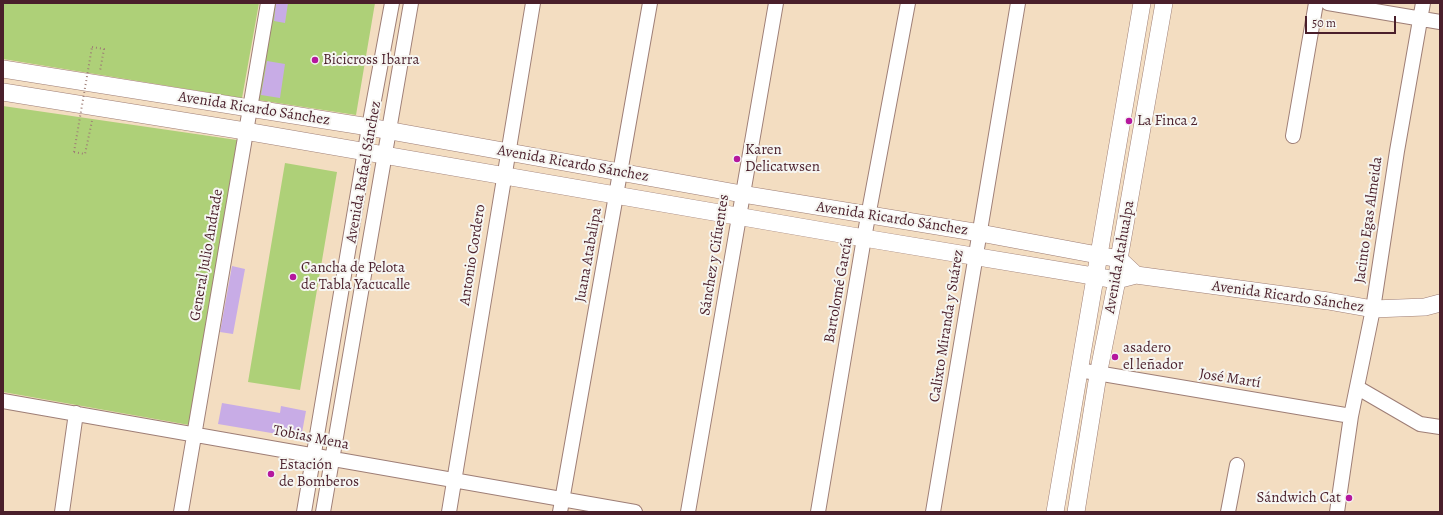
<!DOCTYPE html>
<html>
<head>
<meta charset="utf-8">
<style>
  body { margin:0 }
  #map { position:relative; width:1443px; height:515px; overflow:hidden; background:#f3ddc1; font-family:Alegreya,serif }
  canvas { display:block }
  .frame { position:absolute; inset:0; border:4px solid #4a1f2b; pointer-events:none }
  .scale { position:absolute; left:1305px; top:16px; width:91px; height:18px; box-sizing:border-box; border:2px solid #4a1f2b; border-top:0; padding-left:5px; font-size:12px; line-height:14px; white-space:nowrap; color:#4a1f2b; -webkit-text-stroke:3px #f6f6f2; paint-order:stroke }
</style>
</head>
<body>
<div id="map">
<canvas width="1443" height="515"></canvas>
<div class="frame"></div>
<div class="scale">50 m</div>
</div>
<script>
const ctx = document.querySelector('canvas').getContext('2d');
ctx.lineJoin = 'round';
function fill(path, color) { ctx.fillStyle = color; ctx.fill(path, 'evenodd'); }
const shape = rows => new Path2D(rows.map(r => 'M' + r).join(''));
function trace(path, color, width, dash) { ctx.strokeStyle = color; ctx.lineWidth = width; ctx.lineCap = dash ? 'butt' : 'round'; ctx.setLineDash(dash || []); ctx.stroke(path); }
function write(font, color, halo, rows, align = 'center') {
  ctx.font = font + ' Alegreya,serif'; ctx.lineWidth = 4; ctx.setLineDash([]); ctx.textBaseline = 'middle'; ctx.strokeStyle = halo; ctx.fillStyle = color; for (const [text, x, y, turn = 0] of rows) {
    ctx.save(); ctx.translate(x, y); ctx.rotate((+turn || 0) * Math.PI / 180); ctx.textAlign = isNaN(turn) ? turn : align; if (halo) ctx.strokeText(text, 0, 0); ctx.fillText(text, 0, 0); ctx.restore();
  }
}
const green = shape([
  [3,3,259,3,242,98,3,59],
  [274,3,375,3,356,115,258,100],
  [3,106,237,140,189,425,3,392],
  [285,163,337,172,300,390,248,382]
]);
const building = shape([
  [276,3,288,3,285,23,274,21],
  [267,61,285,64,280,98,261,95],
  [232,266,245,269,233,334,220,332],
  [222,403,280,413,281,406,306,411,301,438,218,424]
]);
const path = shape([
  [92,47,104,49,100,71],
  [74,152,85,154,92,121]
]);
const minor = shape([
  [1328,3,1440,22],
  [1293,136,1316,3],
  [1079,370,1351,416],
  [1358,388,1420,424,1440,427],
  [3,401,635,512],
  [62,512,76,413],
  [181,512,268,3],
  [304,512,369,127,392,3],
  [323,512,411,3],
  [449,512,533,3],
  [560,512,650,3],
  [688,512,776,3],
  [818,512,864,238,908,3],
  [933,512,1018,3],
  [1228,512,1237,465],
  [1337,512,1351,416,1373,309,1397,151,1423,3]
]);
const major = shape([
  [3,69,369,127,742,194,980,233,1119,259,1136,275],
  [3,92,245,131,864,238,1117,280,1136,275,1328,301,1373,309,1425,307,1440,303],
  [1055,512,1142,3],
  [1076,512,1098,375,1117,280,1119,259,1164,3]
]);
const pathBridge = shape([
  [74,152,92,47]
]);
const markers = [
  [315,60,4,"#b5179e"],
  [1129,121,4,"#b5179e"],
  [737,159,4,"#b5179e"],
  [293,277,4,"#b5179e"],
  [1115,357,4,"#b5179e"],
  [271,474,4,"#b5179e"],
  [1349,498,4,"#b5179e"]
];
const poiNames = [
  ["Bicicross Ibarra",323,60],
  ["La Finca 2",1137,121],
  ["Karen",745,150],
  ["Delicatwsen",745,167],
  ["Cancha de Pelota",301,268],
  ["de Tabla Yacucalle",301,285],
  ["asadero",1123,348],
  ["el leñador",1123,365],
  ["Estación",279,465],
  ["de Bomberos",279,482],
  ["Sándwich Cat",1341,498,"right"]
];
const streetNames = [
  ["Avenida Ricardo Sánchez",254,109,9],
  ["Avenida Ricardo Sánchez",573,164,10],
  ["Avenida Rafael Sánchez",364,172,-80],
  ["Avenida Ricardo Sánchez",892,219,9],
  ["Jacinto Egas Almeida",1369,220,-82],
  ["General Julio Andrade",207,255,-80],
  ["Antonio Cordero",473,255,-81],
  ["Juana Atabalipa",589,255,-80],
  ["Sánchez y Cifuentes",715,255,-81],
  ["Avenida Atahualpa",1120,257,-80],
  ["Bartolomé García",839,290,-80],
  ["Avenida Ricardo Sánchez",1288,297,8],
  ["Calixto Miranda y Suárez",947,326,-81],
  ["José Martí",1230,379,9],
  ["Tobias Mena",311,438,11]
];
fill(green, '#aed078');
fill(building, '#c8ace6');
trace(minor, '#9e7e76', 16);
trace(major, '#9e7e76', 18);
trace(path, '#9e7e76', 2, [1, 3]);
trace(minor, '#fff', 14);
trace(major, '#fff', 17);
trace(pathBridge, '#9e7e76', 2, [1, 3]);
for (const [x, y, r, color] of markers) { const dot = new Path2D(); dot.arc(x, y, r, 0, 2 * Math.PI); ctx.fillStyle = color; ctx.fill(dot); trace(dot, '#f6f6f2', 1.5); }
write('15px', '#4a1f2b', '#f6f6f2', poiNames, 'left');
write('15px', '#4a1f2b', '#f6f6f2', streetNames);
</script>
</body>
</html>
